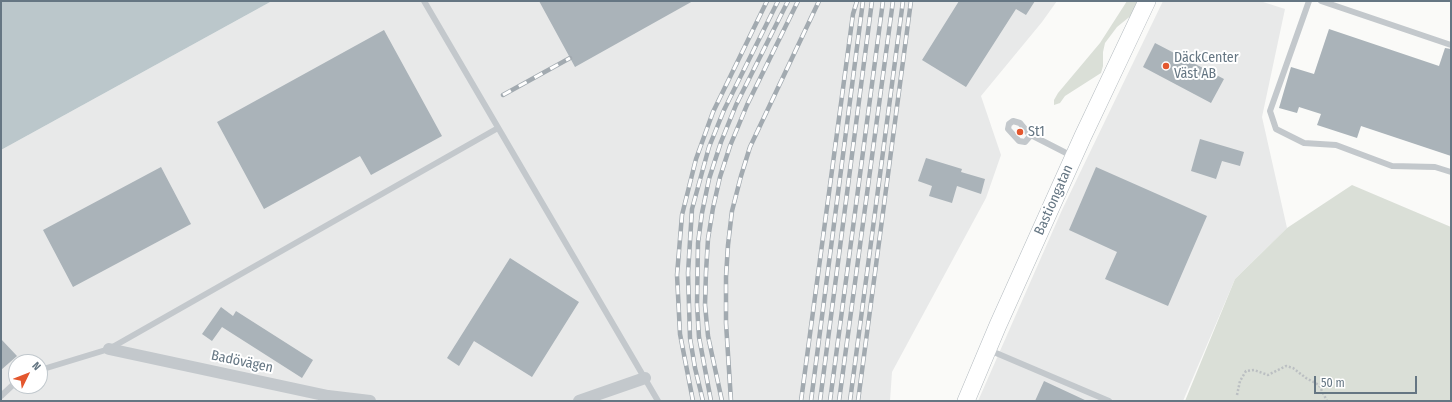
<!DOCTYPE html>
<html>
<head>
<meta charset="utf-8">
<style>
  body { margin:0 }
  #map { position:relative; width:1452px; height:402px; overflow:hidden; background:#fafaf8; font-family:"Fira Sans Condensed",sans-serif }
  canvas { display:block }
  .frame { position:absolute; inset:0; border:2px solid #657683; pointer-events:none }
  .north { position:absolute; left:8px; top:354px; width:40px; height:40px; box-sizing:border-box; background:#fff; border:1px solid #c1c8cd; border-radius:50%; rotate:47deg; font-size:11px; font-weight:700; line-height:16px; text-align:center; color:#657683 }
  .north::after { content:''; display:block; margin:auto; width:14px; height:18px; background:#e4572e; clip-path:polygon(50% 0,100% 100%,50% 72%,0 100%) }
  .scale { position:absolute; left:1314px; top:376px; width:103px; height:18px; box-sizing:border-box; border:2px solid #657683; border-top:0; padding-left:5px; font-size:12px; line-height:14px; white-space:nowrap; color:#657683; -webkit-text-stroke:3px #fff; paint-order:stroke }
</style>
</head>
<body>
<div id="map">
<canvas width="1452" height="402"></canvas>
<div class="frame"></div>
<div class="north">N</div>
<div class="scale">50 m</div>
</div>
<script>
const ctx = document.querySelector('canvas').getContext('2d');
ctx.lineJoin = 'round';
function fill(path, color) { ctx.fillStyle = color; ctx.fill(path, 'evenodd'); }
const shape = rows => new Path2D(rows.map(r => 'M' + r).join(''));
function trace(path, color, width, dash) { ctx.strokeStyle = color; ctx.lineWidth = width; ctx.lineCap = dash ? 'butt' : 'round'; ctx.setLineDash(dash || []); ctx.stroke(path); }
function write(font, color, halo, rows, align = 'center') {
  ctx.font = font + ' "Fira Sans Condensed",sans-serif'; ctx.lineWidth = 4; ctx.setLineDash([]); ctx.textBaseline = 'middle'; ctx.strokeStyle = halo; ctx.fillStyle = color; for (const [text, x, y, turn = 0] of rows) {
    ctx.save(); ctx.translate(x, y); ctx.rotate((+turn || 0) * Math.PI / 180); ctx.textAlign = isNaN(turn) ? turn : align; if (halo) ctx.strokeText(text, 0, 0); ctx.fillText(text, 0, 0); ctx.restore();
  }
}
const built = shape([
  [272,1,1057,1,1042,22,981,96,1001,155,986,198,892,372,890,401,1,401,1,150],
  [16,362,40,362,40,386,16,386],
  [1163,1,1260,1,1285,9,1262,117,1287,228,1235,279,1183,401,978,401,1062,210]
]);
const green = shape([
  [1127,1,1139,1,1133,14,1117,27,1105,43,1103,52,1103,66,1101,73,1065,96,1060,103,1054,105,1054,100,1058,93,1100,43],
  [1352,185,1451,227,1451,401,1185,401,1235,279,1287,228]
]);
const water = shape([
  [1,1,272,1,1,150]
]);
const building = shape([
  [539,1,693,1,575,67],
  [959,1,1035,1,1026,15,1016,9,966,87,922,60],
  [1329,29,1439,66,1445,48,1451,49,1451,156,1361,126,1357,138,1317,125,1321,114,1299,107,1297,113,1279,108,1291,67,1314,74],
  [384,30,442,136,371,175,360,156,264,209,217,122],
  [1155,43,1224,79,1211,103,1143,67],
  [1200,139,1244,152,1240,166,1222,161,1216,179,1191,171],
  [926,158,962,169,961,172,985,179,981,194,957,186,952,203,929,196,932,186,918,181],
  [161,167,191,224,73,287,43,230],
  [1096,167,1207,216,1168,306,1105,279,1117,252,1069,230],
  [510,258,579,302,532,377,474,341,459,366,447,358],
  [221,307,233,316,236,311,313,360,302,378,222,327,212,341,202,334],
  [1,339,17,356,1,370],
  [1044,381,1087,401,1035,401]
]);
const path = shape([
  [1237,395,1240,381,1246,371,1254,370,1268,375,1286,366,1293,368,1306,378,1319,385,1327,401]
]);
const lane = shape([
  [424,1,658,401],
  [1309,1,1270,111,1276,129,1304,143,1336,145,1392,166,1435,167,1451,172],
  [1321,1,1451,45],
  [1031,135,1025,142,1019,141,1008,129,1009,124,1013,121,1020,123,1029,134,1072,156],
  [989,350,1109,401],
  [40,370,109,349,498,128],
  [1,396,16,382]
]);
const street = shape([
  [109,349,328,396,370,401],
  [579,401,645,378]
]);
const secondary = shape([
  [966,401,998,325,1083,136,1147,1]
]);
const rail = shape([
  [503,95,570,58],
  [693,401,680,334,677,275,682,215,696,159,713,112,767,1],
  [703,401,695,368,690,338,688,273,692,209,709,147,724,110,778,1],
  [711,401,699,337,697,305,698,243,702,213,709,179,721,142,736,105,788,1],
  [722,401,708,336,705,305,706,272,708,239,713,208,720,177,730,146,747,105,798,1],
  [731,401,726,323,726,277,728,245,732,211,741,176,750,147,819,1],
  [801,401,853,14,857,1],
  [811,401,863,1],
  [820,401,872,1],
  [830,401,883,1],
  [839,401,893,1],
  [850,401,903,1],
  [858,401,911,1]
]);
const markers = [
  [1166,66,4,"#e4572e"],
  [1020,132,4,"#e4572e"]
];
const poiNames = [
  ["DäckCenter",1174,58],
  ["Väst AB",1174,74],
  ["St1",1028,132]
];
const streetNames = [
  ["Bastiongatan",1054,200,-66],
  ["Badövägen",242,362,12]
];
fill(built, '#e8e9e9');
fill(green, '#dadfd7');
fill(water, '#bbc7cb');
fill(building, '#aab3b9');
trace(secondary, '#b3babf', 18);
trace(path, '#bbbfc2', 2.5, [2, 2]);
trace(lane, '#c3c8cc', 6);
trace(street, '#c3c8cc', 12);
trace(secondary, '#fff', 17);
trace(rail, '#a2aab0', 4.5);
trace(rail, '#fff', 3, [9]);
for (const [x, y, r, color] of markers) { const dot = new Path2D(); dot.arc(x, y, r, 0, 2 * Math.PI); ctx.fillStyle = color; ctx.fill(dot); trace(dot, '#fff', 1.5); }
write('14px', '#657683', '#fff', poiNames, 'left');
write('14px', '#657683', '#fff', streetNames);
</script>
</body>
</html>
